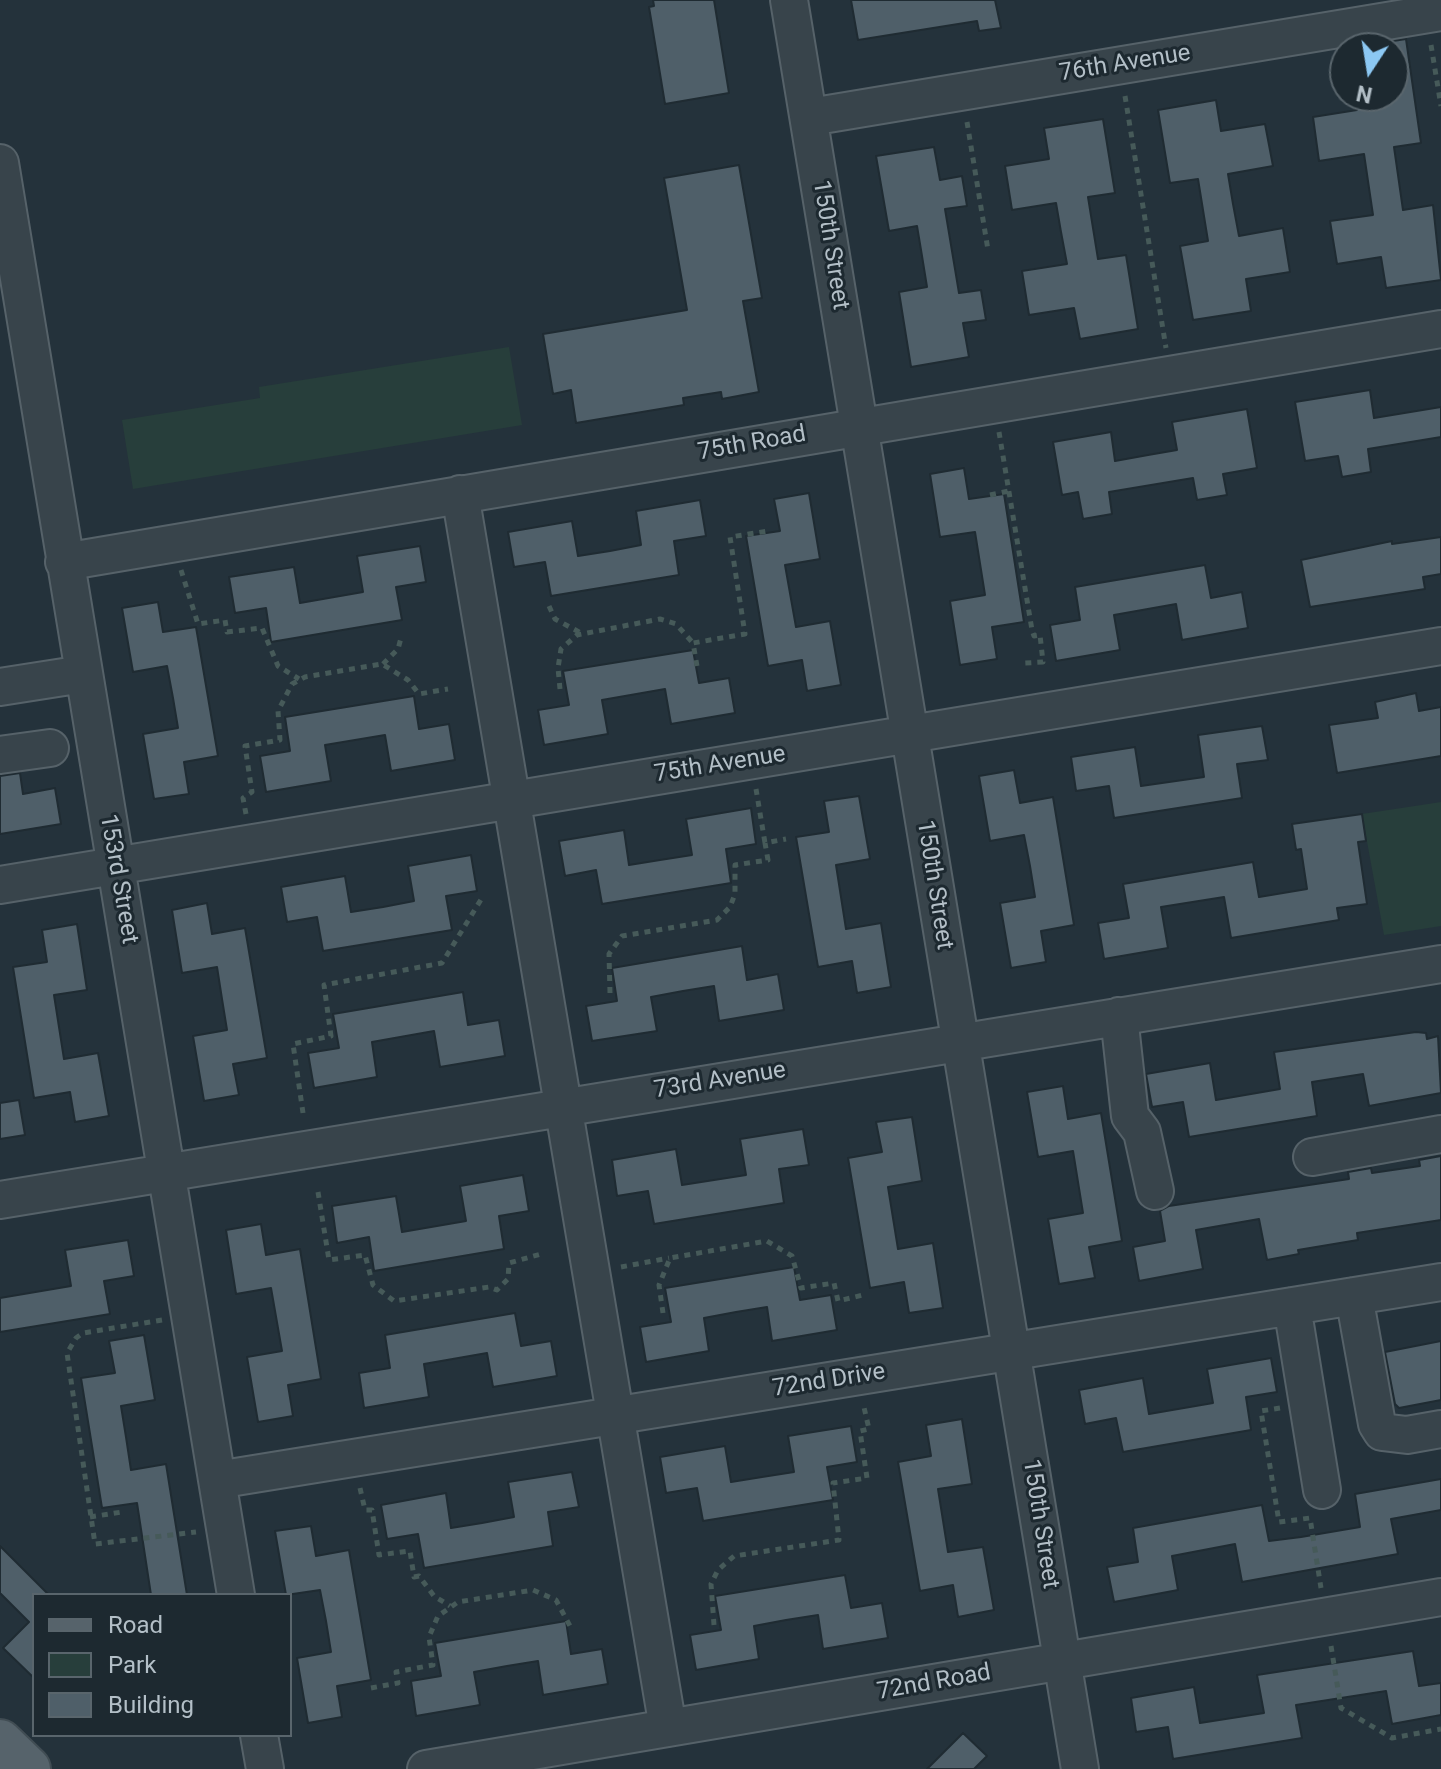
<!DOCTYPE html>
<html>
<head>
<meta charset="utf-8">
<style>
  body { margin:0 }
  #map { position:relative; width:1441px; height:1769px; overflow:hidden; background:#24323b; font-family:Roboto,sans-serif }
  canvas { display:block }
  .legend { position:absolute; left:32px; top:1593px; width:260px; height:144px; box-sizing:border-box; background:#1d2930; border:2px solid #59656c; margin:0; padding:10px 14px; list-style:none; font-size:24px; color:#b3bfc7 }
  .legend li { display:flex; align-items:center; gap:16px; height:40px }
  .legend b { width:40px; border:2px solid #59656c }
  .north { position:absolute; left:1329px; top:32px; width:80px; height:80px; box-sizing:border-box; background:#1d2930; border:2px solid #59656c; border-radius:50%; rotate:192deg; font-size:22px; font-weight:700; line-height:32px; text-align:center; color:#b3bfc7 }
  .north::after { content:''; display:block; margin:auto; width:28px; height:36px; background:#8cc8f3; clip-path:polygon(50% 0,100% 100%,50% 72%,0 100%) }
</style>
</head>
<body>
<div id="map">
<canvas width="1441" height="1769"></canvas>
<ul class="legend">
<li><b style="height:10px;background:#56636b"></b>Road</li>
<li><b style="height:22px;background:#273e3b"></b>Park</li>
<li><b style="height:22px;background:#4f5f69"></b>Building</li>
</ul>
<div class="north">N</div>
</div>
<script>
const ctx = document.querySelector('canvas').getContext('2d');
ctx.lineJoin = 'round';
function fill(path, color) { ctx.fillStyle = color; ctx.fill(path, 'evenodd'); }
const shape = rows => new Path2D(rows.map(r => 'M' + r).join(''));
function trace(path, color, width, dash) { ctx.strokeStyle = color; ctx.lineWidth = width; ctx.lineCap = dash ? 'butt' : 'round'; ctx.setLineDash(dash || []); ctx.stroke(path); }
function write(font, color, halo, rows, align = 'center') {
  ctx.font = font + ' Roboto,sans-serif'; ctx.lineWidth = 6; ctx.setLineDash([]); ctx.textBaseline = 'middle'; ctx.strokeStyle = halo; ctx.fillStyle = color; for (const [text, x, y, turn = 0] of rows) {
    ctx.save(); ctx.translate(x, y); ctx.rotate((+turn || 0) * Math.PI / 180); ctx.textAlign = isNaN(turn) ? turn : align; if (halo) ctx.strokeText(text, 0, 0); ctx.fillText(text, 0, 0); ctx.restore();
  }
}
const green = shape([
  [509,347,522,425,133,489,122,420,260,398,259,387],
  [1441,802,1441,926,1384,935,1362,814]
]);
const building = shape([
  [653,0,714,0,729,93,665,104,649,7,654,6,653,0],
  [851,0,995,0,1001,28,979,31,977,21,858,40,851,0],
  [1406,39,1421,143,1394,147,1403,210,1433,205,1441,280,1386,288,1381,257,1337,264,1330,221,1373,215,1364,154,1319,161,1313,117,1357,110,1355,96,1393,96,1393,41,1406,39],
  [1216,100,1221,131,1265,124,1273,166,1228,174,1233,204,1239,236,1283,228,1290,272,1246,279,1251,311,1193,320,1180,246,1208,241,1198,179,1170,183,1158,110,1216,100],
  [1103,119,1115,193,1088,197,1098,259,1126,255,1138,329,1080,339,1074,308,1029,315,1022,271,1067,264,1061,232,1056,203,1012,210,1005,166,1049,159,1044,128,1103,119],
  [934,147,940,180,962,176,967,206,945,209,959,293,981,290,986,320,963,323,969,357,911,367,899,292,927,287,922,256,917,226,889,231,876,156,934,147],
  [739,165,762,298,743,301,759,392,722,399,721,392,683,398,684,405,576,423,571,390,553,394,543,334,687,310,664,178,739,165],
  [1370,390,1374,418,1441,407,1441,437,1368,449,1371,472,1342,477,1338,456,1305,461,1295,402,1370,390],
  [1247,409,1257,468,1223,474,1227,495,1197,500,1193,478,1109,492,1112,514,1083,519,1078,492,1062,495,1053,442,1111,432,1115,461,1148,455,1177,450,1172,422,1247,409],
  [964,468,969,499,1004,494,1024,622,992,627,997,659,960,665,950,601,985,595,975,532,940,537,930,474,964,468],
  [809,493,820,559,785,565,796,627,830,621,841,685,807,691,802,660,768,666,746,536,780,531,774,499,809,493],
  [700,500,706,536,674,541,679,575,551,596,545,562,514,567,508,532,572,521,578,556,610,551,641,545,636,511,700,500],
  [1441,537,1441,574,1423,577,1425,589,1310,607,1301,560,1392,541,1392,544,1441,537],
  [420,546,426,582,396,587,402,620,271,642,266,608,235,613,229,577,294,567,300,603,363,592,357,556,420,546],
  [1205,565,1211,598,1242,592,1248,628,1182,640,1176,604,1114,615,1120,650,1056,661,1050,625,1080,620,1075,587,1205,565],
  [158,602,163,632,196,627,218,756,184,762,189,794,154,799,143,734,178,728,173,698,167,666,133,672,122,608,158,602],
  [693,650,699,683,729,678,735,713,671,724,665,689,602,700,608,734,544,745,538,710,569,705,563,671,693,650],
  [1416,693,1419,711,1441,707,1441,756,1337,773,1329,725,1378,718,1375,702,1416,693],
  [414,696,419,729,449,724,455,760,391,771,385,735,325,745,331,781,266,792,260,756,290,751,285,717,414,696],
  [1262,726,1268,760,1237,764,1242,798,1114,818,1109,786,1076,791,1071,757,1135,747,1141,786,1204,777,1198,735,1262,726],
  [1014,770,1020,803,1053,797,1074,925,1041,931,1046,962,1011,968,1000,903,1035,897,1030,866,1024,835,990,841,979,776,1014,770],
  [20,773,23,794,55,788,61,824,0,834,0,776,20,773],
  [859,796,870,859,836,865,846,929,881,923,891,987,857,993,852,961,818,967,796,837,829,832,824,801,859,796],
  [751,808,756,844,726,849,731,883,602,904,596,870,565,876,559,841,624,830,629,865,660,860,692,855,686,819,751,808],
  [1362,814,1366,841,1358,842,1367,904,1337,908,1339,920,1231,938,1224,897,1161,907,1168,948,1104,959,1098,923,1129,918,1123,884,1253,862,1259,897,1307,889,1301,849,1296,850,1292,824,1362,814],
  [471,855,477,891,446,896,452,930,323,951,317,917,287,922,281,887,345,876,351,912,383,907,414,901,408,866,471,855],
  [207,903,212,934,245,928,267,1058,233,1064,239,1095,204,1101,193,1036,227,1030,222,999,217,967,182,973,172,910,207,903],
  [77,924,87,990,54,995,64,1059,98,1053,109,1116,75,1122,70,1092,34,1098,13,967,47,962,42,930,77,924],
  [742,946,747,980,778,974,784,1010,719,1021,714,986,683,991,651,997,657,1031,592,1041,586,1006,617,1001,612,968,742,946],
  [463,992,468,1025,499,1020,505,1056,440,1067,434,1031,372,1042,377,1077,314,1088,308,1053,339,1048,333,1014,463,992],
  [1416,1032,1426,1033,1427,1039,1438,1036,1441,1093,1369,1106,1363,1074,1312,1082,1317,1116,1189,1137,1183,1102,1152,1107,1146,1074,1210,1063,1216,1100,1280,1089,1274,1052,1416,1032],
  [1063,1086,1068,1119,1101,1113,1122,1241,1089,1247,1095,1278,1059,1284,1048,1219,1083,1213,1073,1151,1038,1157,1027,1092,1063,1086],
  [19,1100,25,1135,0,1139,0,1103,19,1100],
  [912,1117,922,1181,888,1187,898,1249,933,1243,943,1308,909,1313,904,1282,870,1288,848,1158,882,1152,876,1122,912,1117],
  [803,1129,809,1165,779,1169,784,1203,654,1224,648,1191,617,1196,612,1160,676,1149,682,1185,746,1175,740,1139,803,1129],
  [1441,1156,1441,1220,1357,1233,1358,1240,1298,1250,1299,1254,1267,1260,1259,1219,1196,1230,1203,1269,1139,1281,1133,1247,1165,1241,1160,1211,1169,1206,1349,1179,1348,1172,1371,1168,1372,1173,1420,1166,1419,1160,1441,1156],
  [523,1175,529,1211,499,1216,504,1249,374,1271,369,1237,337,1243,332,1206,396,1196,402,1232,466,1221,460,1186,523,1175],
  [261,1224,266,1255,300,1249,321,1379,288,1385,293,1416,258,1422,247,1357,282,1351,271,1288,236,1294,226,1230,261,1224],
  [128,1240,134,1276,104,1281,110,1314,0,1332,0,1298,71,1286,65,1250,128,1240],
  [794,1267,800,1300,831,1295,837,1330,772,1341,767,1307,736,1312,704,1318,709,1351,646,1362,640,1327,671,1322,665,1288,794,1267],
  [515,1313,521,1346,551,1341,557,1376,493,1387,487,1353,424,1364,429,1397,364,1408,359,1373,390,1368,385,1335,515,1313],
  [144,1335,155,1400,121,1406,126,1437,131,1470,166,1464,187,1595,151,1595,137,1503,102,1508,81,1378,115,1373,109,1341,144,1335],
  [1441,1341,1441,1400,1399,1408,1395,1404,1385,1352,1441,1341],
  [1271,1358,1277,1392,1246,1397,1251,1430,1123,1452,1116,1418,1085,1424,1079,1390,1143,1378,1149,1414,1213,1403,1207,1369,1271,1358],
  [962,1419,972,1484,938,1489,948,1552,983,1547,994,1610,958,1617,953,1585,920,1591,898,1462,931,1456,926,1425,962,1419],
  [851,1426,857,1462,827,1467,833,1500,703,1521,697,1488,666,1493,660,1457,725,1446,731,1482,762,1477,794,1472,788,1436,851,1426],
  [572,1472,579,1507,548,1512,553,1546,424,1568,418,1534,387,1539,381,1505,446,1493,451,1528,482,1523,514,1517,508,1482,572,1472],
  [1441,1479,1441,1510,1391,1519,1398,1554,1242,1582,1235,1544,1172,1556,1178,1590,1114,1602,1107,1567,1138,1562,1133,1528,1262,1505,1269,1541,1301,1537,1360,1527,1355,1494,1441,1479],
  [311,1526,316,1556,349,1550,371,1680,337,1686,342,1717,308,1723,297,1658,331,1652,326,1621,320,1590,286,1595,275,1531,311,1526],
  [0,1546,49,1595,34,1595,34,1678,3,1648,29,1622,0,1593,0,1546],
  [845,1575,851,1608,882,1603,888,1638,823,1649,818,1615,786,1620,754,1626,759,1659,696,1670,690,1635,721,1630,715,1596,845,1575],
  [566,1621,571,1654,602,1649,608,1684,543,1695,538,1661,507,1666,474,1672,480,1705,416,1716,411,1681,441,1676,435,1643,566,1621],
  [1413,1651,1419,1686,1441,1683,1441,1715,1392,1724,1386,1691,1296,1705,1302,1738,1173,1759,1168,1727,1136,1732,1131,1698,1194,1687,1200,1723,1264,1713,1257,1675,1413,1651],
  [963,1733,987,1756,974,1769,927,1769,963,1733]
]);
const path = shape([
  [1431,45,1441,106],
  [1125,96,1166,348],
  [967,122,988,250],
  [999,432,1032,630,1034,636,1040,635,1043,662,1025,663],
  [990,495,1009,491],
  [181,570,198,624,225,620,227,632,262,628,278,666,299,679],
  [549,606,555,619,581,633],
  [383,664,398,649,401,638],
  [697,666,693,643,745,634,730,537,768,531],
  [560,689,558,668,561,649,577,635,660,619,676,624,693,643],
  [756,789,765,843],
  [246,814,243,798,252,792,245,746,280,740,278,711,292,684,305,677,382,664,408,680,419,694,448,689],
  [610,993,609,954,622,936,717,920,730,907,735,894,735,865,768,860,765,843,786,839],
  [303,1113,293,1044,331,1036,324,985,442,963,482,898],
  [318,1192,329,1260,365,1255,373,1285,394,1301,489,1287,497,1290,508,1279,509,1263,541,1254],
  [621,1267,669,1258],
  [663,1313,659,1285,670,1258,767,1241,792,1256,801,1288,834,1283,838,1301,863,1295],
  [162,1320,83,1333,76,1338,67,1353,95,1544,196,1532],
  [1280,1408,1261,1411,1279,1522,1310,1518,1321,1588],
  [360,1488,365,1510,372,1510,379,1555,410,1551,414,1577,419,1576,434,1596,450,1606],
  [90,1517,122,1512],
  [714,1625,711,1584,718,1570,734,1556,839,1540,833,1483,867,1478,860,1431,869,1429,863,1403],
  [1331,1646,1341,1708,1392,1738,1441,1729],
  [371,1688,398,1683,396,1672,433,1665,429,1637,438,1616,458,1602,533,1590,556,1600,570,1626]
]);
const minor = shape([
  [789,0,1080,1769],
  [810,117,1441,12],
  [0,163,236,1595],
  [460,494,668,1728],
  [64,562,1441,329],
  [0,687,83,674],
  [0,755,50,748],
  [0,885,1441,646],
  [1119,1016,1130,1116,1142,1132,1155,1191],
  [1312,1157,1441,1134],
  [0,1200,1441,964],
  [1354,1296,1377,1424,1382,1432,1407,1435,1441,1429],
  [1292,1306,1322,1490],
  [217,1480,1441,1282],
  [259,1735,265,1769],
  [426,1769,1441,1597]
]);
const major = shape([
  [0,1742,28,1769]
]);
const streetNames = [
  ["76th Avenue",1125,64,-9],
  ["150th Street",830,245,81],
  ["75th Road",752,444,-10],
  ["75th Avenue",720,765,-9],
  ["153rd Street",118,879,80],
  ["150th Street",934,885,81],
  ["73rd Avenue",720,1081,-9],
  ["72nd Drive",829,1381,-9],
  ["150th Street",1040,1524,81],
  ["72nd Road",934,1683,-10]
];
fill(green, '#273e3b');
fill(building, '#4f5f69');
trace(building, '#1f2b32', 2);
trace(minor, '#566269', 40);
trace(major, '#414d54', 48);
trace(path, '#465a59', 5, [6, 6]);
trace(minor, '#38444b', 36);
trace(major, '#56636b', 44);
write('24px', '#b3bfc7', '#1d2930', streetNames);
</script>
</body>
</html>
